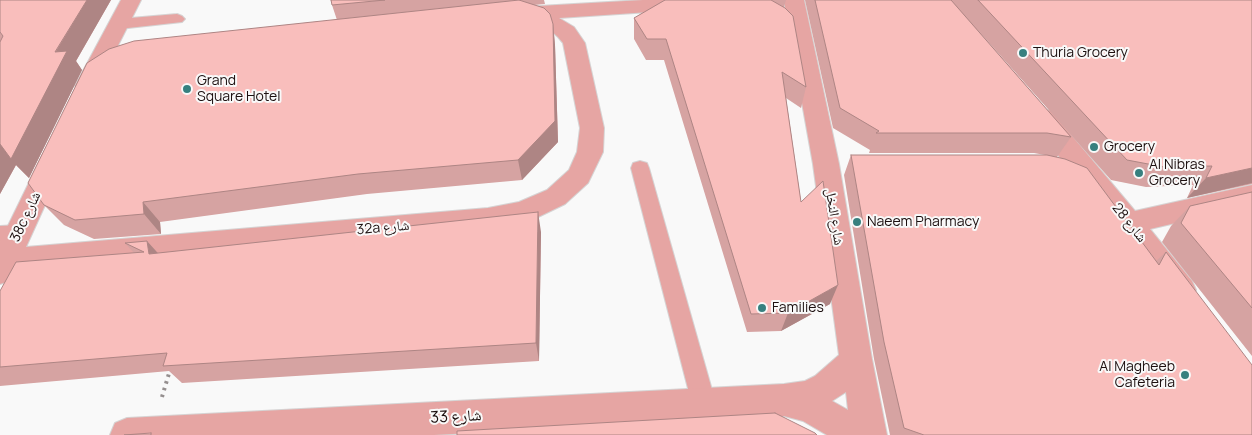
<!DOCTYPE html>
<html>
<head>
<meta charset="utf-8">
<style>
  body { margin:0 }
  canvas { display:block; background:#f9f9f9 }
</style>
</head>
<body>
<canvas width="1252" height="435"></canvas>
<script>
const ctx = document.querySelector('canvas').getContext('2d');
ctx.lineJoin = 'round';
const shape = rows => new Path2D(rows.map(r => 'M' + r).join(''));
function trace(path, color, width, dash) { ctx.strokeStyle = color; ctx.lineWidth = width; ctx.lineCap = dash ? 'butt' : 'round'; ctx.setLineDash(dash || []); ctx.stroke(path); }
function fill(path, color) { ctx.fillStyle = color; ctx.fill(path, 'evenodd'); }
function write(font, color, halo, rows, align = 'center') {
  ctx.font = font + ' Manrope,"Noto Naskh Arabic",sans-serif'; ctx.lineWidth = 4; ctx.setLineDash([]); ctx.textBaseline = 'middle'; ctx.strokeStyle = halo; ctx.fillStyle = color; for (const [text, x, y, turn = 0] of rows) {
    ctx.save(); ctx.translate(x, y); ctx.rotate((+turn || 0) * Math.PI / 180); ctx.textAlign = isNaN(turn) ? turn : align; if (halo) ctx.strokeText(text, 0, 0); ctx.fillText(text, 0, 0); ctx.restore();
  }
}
const path = shape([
  [162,397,170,370]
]);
const lane = shape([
  [177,14,182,16,185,19,182,22,119,29,114,27,111,24,114,21,119,19,177,14],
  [640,161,647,163,649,168,716,404,713,412,704,416,695,412,692,404,631,168,633,163,640,161],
  [19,225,26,227,29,233,26,239,0,242,0,226,19,225]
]);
const street = shape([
  [121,0,141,0,95,91,87,94,79,91,75,86,121,0],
  [643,0,703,0,705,3,702,7,695,9,559,18,574,27,585,43,604,128,603,152,588,183,565,204,534,219,488,230,15,272,10,281,0,284,0,242,43,154,52,152,61,154,65,161,26,247,488,208,519,202,547,190,569,170,577,152,580,128,563,43,558,37,547,27,515,17,512,13,515,9,522,7,643,0],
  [784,0,804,0,839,164,872,359,887,435,827,435,803,421,784,416,434,435,110,435,115,423,127,418,784,384,805,381,815,376,839,355,813,164,790,36,782,27,756,14,753,10,756,6,763,4,786,13,784,0],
  [846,392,848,410,832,401,846,392],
  [1042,109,1051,111,1135,211,1252,185,1252,205,1150,229,1192,281,1196,290,1192,299,1181,303,1170,299,1033,123,1030,117,1033,111,1042,109]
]);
const wall = shape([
  [0,0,111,0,76,61,82,70,29,178,16,165,0,194],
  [331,0,544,0,545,4,534,5,553,24,555,45,558,142,522,180,367,194,160,222,161,234,94,239,64,225,44,205,337,20,332,5],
  [665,0,786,0,784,7,806,87,801,108,786,98,801,202,830,304,781,331,747,332,664,60,646,60,634,39,634,18],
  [805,0,1252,0,1252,184,1187,198,1193,185,1146,187,1111,180,975,27,1071,137,1057,157,1156,261,1166,252,1252,435,890,435,874,359,844,175,851,155,1045,155,1034,153,869,153,870,150,833,128],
  [1252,192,1252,356,1162,242,1171,226,1190,206],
  [541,232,539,361,182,383,169,371,0,386,0,291,134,253,125,243,158,253]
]);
const shadedWall = shape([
  [87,0,111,0,76,61,82,70,29,178,16,165,0,194,0,144],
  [553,24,555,45,558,142,522,180,518,160],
  [1252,168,1252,183,1187,198,1206,178],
  [143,202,160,222,161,234,144,214],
  [538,212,541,232,539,361,536,343],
  [147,241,165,261,149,254],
  [838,285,830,304,781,331,788,313]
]);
const building = shape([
  [0,0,87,0,55,52,67,51,11,159,0,144,0,42,3,36,0,32,0,0],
  [331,0,385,0,332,5,331,0],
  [519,0,544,8,550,14,553,24,555,121,518,160,358,174,143,202,144,214,75,220,44,205,28,183,87,63,109,49,134,41,519,0],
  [665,0,771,0,785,8,793,16,806,87,782,72,801,202,823,181,838,285,788,313,751,314,666,39,647,39,634,18,665,0],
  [815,0,951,0,1071,137,1047,133,876,133,879,131,840,108,815,0],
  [978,0,1252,0,1252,168,1206,178,1212,166,1164,167,1127,160,978,0],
  [851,155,1047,155,1065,159,1087,168,1159,265,1166,252,1252,365,1252,435,924,435,904,428,884,342,851,155],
  [1252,192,1252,308,1181,223,1190,206,1252,192],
  [538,212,536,343,163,366,167,353,0,367,0,291,16,262,144,252,125,243,147,241,149,254,538,212],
  [775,413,815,433,817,435,457,435,457,431,775,413],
  [151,433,151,435,124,435,151,433]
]);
const markers = [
  [1023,53,5,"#37807f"],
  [187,89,5,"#37807f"],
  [1094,147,5,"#37807f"],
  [1139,173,5,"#37807f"],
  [857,222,5,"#37807f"],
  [762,308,5,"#37807f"],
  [1185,375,5,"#37807f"]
];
const poiNames = [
  ["Thuria Grocery",1033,53],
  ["Grand",197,81],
  ["Square Hotel",197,97],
  ["Grocery",1104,147],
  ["Al Nibras",1149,165],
  ["Grocery",1149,181],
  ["Naeem Pharmacy",867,222],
  ["Families",772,308],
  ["Al Magheeb",1175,367,"right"],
  ["Cafeteria",1175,383,"right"]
];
const streetNames = [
  ["38c شارع",26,217,-65],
  ["شارع النخل",834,217,81],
  ["شارع 28",1129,223,51],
  ["32a شارع",383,228,-5]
];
const nearStreetnames = [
  ["شارع 33",456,417,-3]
];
trace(lane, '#d6d4d4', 2);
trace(street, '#d6d4d4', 2);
trace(path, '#958f8f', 4, [2.5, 4.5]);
fill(lane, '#e6a5a3');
fill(street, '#e6a5a3');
fill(wall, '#d6a3a2');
fill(shadedWall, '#ae8584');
fill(building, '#f9bebc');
trace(building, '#ae8584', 1);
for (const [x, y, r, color] of markers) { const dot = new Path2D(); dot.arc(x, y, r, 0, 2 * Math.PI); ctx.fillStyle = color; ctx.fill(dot); trace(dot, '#f9f9f9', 2); }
write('14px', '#1d1010', '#f9f9f9', poiNames, 'left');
write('14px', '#1d1010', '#f9f9f9', streetNames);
write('16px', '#1d1010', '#f9f9f9', nearStreetnames);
</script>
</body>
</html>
